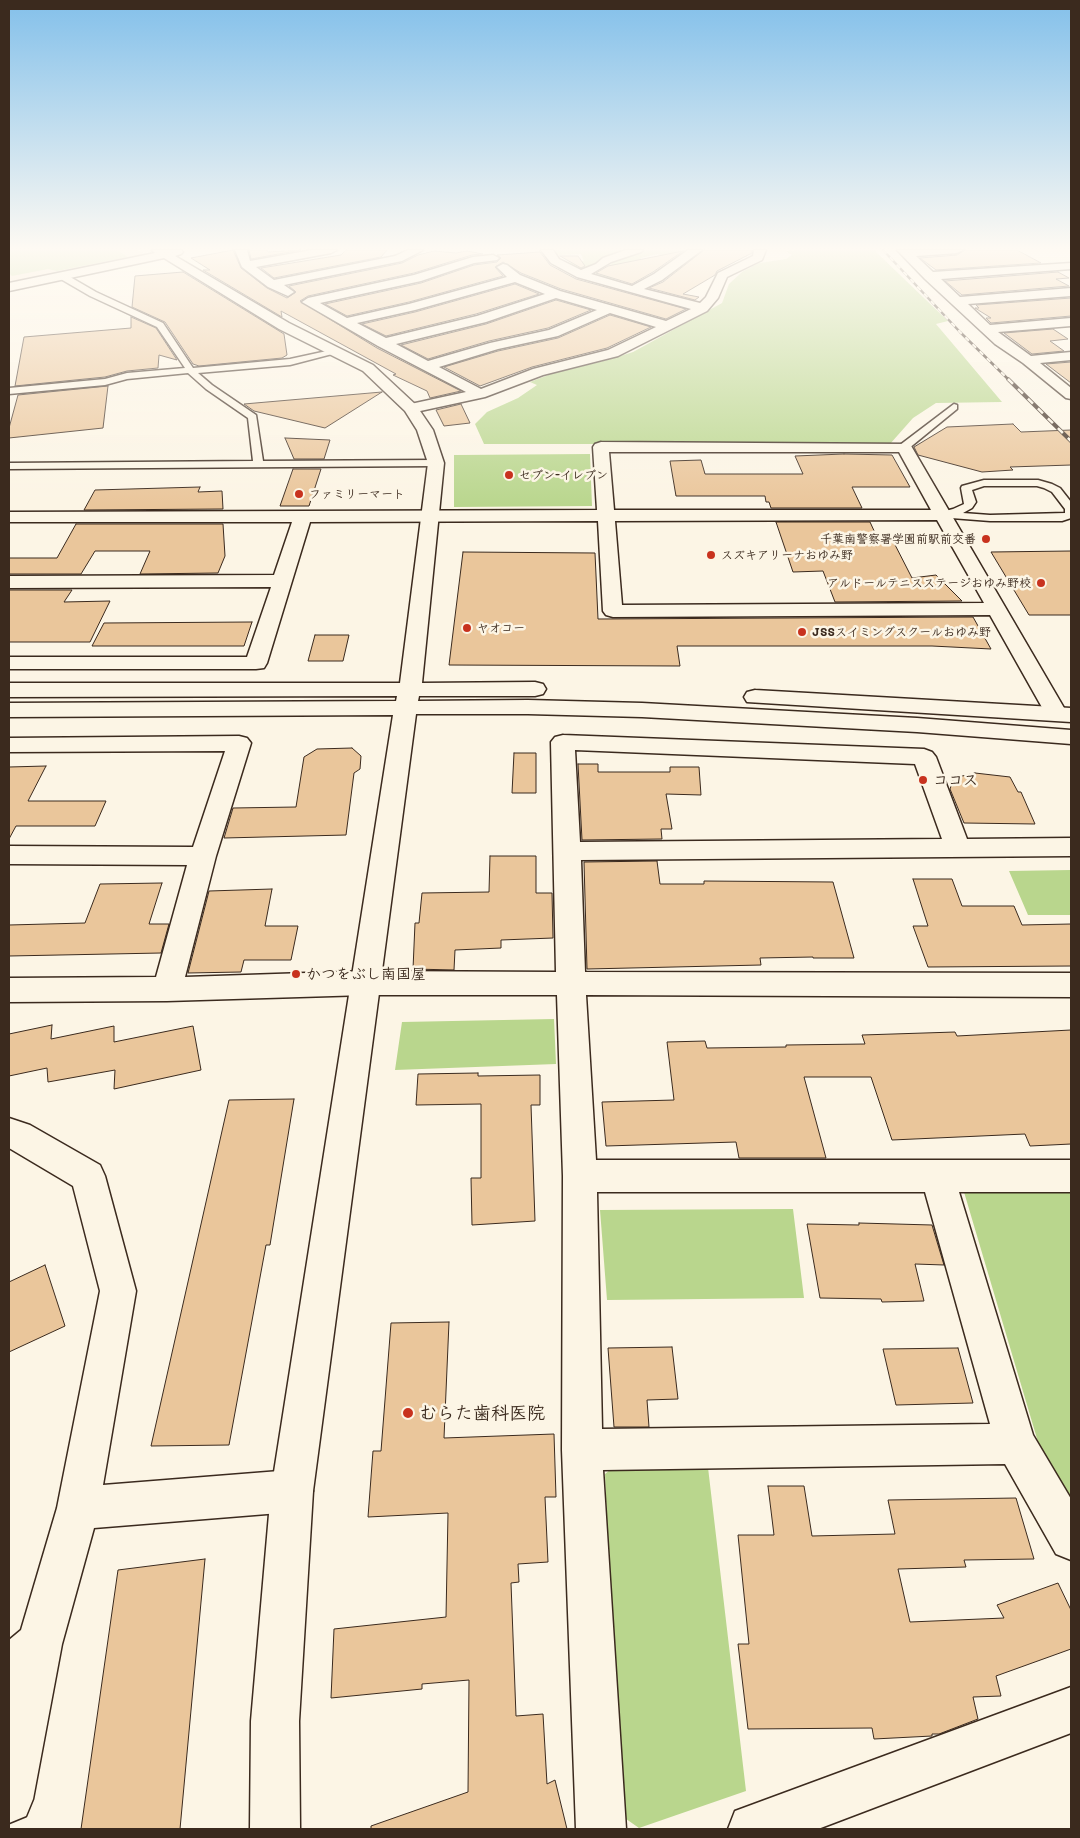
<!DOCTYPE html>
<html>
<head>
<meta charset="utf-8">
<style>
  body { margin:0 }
  #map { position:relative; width:1080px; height:1838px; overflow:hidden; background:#fcf5e5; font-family:Mali,sans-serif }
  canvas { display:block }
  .frame { position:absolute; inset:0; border:10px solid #3b2a1e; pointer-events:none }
</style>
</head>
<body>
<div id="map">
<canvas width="1080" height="1838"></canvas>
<div class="frame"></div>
</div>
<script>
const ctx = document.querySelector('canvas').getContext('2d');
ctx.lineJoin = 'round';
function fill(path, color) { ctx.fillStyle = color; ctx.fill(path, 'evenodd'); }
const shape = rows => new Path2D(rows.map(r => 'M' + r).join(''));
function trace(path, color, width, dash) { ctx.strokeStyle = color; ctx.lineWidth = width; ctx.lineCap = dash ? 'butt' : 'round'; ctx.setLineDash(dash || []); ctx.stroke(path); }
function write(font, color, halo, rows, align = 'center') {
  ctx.font = font + ' Mali,"Klee One",sans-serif'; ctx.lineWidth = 5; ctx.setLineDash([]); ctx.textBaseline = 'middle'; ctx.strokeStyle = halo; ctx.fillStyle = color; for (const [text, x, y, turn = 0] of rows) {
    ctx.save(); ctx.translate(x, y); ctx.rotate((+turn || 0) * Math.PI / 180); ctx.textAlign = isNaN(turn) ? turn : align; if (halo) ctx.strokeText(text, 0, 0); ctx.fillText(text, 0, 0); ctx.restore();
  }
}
const built = shape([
  [9,250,138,250,145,254,143,257,9,284]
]);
const green = shape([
  [9,250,117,250,128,257,57,271,48,269,12,276,9,273],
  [551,250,626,250,612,254,593,266,579,272,565,263,584,261,581,254,556,255],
  [644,250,680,250,686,252,675,257,657,254,641,258,632,271,610,282,589,276,605,269,618,258],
  [796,250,874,250,948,321,936,324,1002,402,936,403,913,418,890,444,484,444,475,424,487,412,518,398,537,385,530,382,551,374,611,359,633,352,722,303,729,284,742,272,759,263,786,259,792,255,786,251],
  [590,454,592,506,454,507,454,455],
  [1071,870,1071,915,1028,915,1009,871],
  [554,1019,556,1064,395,1070,402,1022],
  [1071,1190,1071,1501,1038,1442,964,1192],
  [793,1209,804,1298,607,1300,600,1210],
  [707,1459,746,1791,639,1828,619,1814,605,1474,621,1461]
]);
const building = shape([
  [233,250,241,268,267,288,287,298,296,292,289,286,402,263,418,255,434,251,456,253,467,251,483,254,472,255,414,273,308,296,300,301,377,348,461,391,430,398,427,391,393,375,396,374,281,311,282,317,203,270,210,270,191,258,233,250],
  [249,250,267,250,268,252,301,250,251,259,249,250],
  [346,250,387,250,381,257,274,278,261,268,341,255,346,250],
  [704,250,752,250,752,253,717,271,715,275,683,294,699,297,695,300,649,288,663,282,704,250],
  [965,250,1017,250,1041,263,936,270,920,258,957,255,965,250],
  [683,251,653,272,632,284,596,273,608,266,683,251],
  [540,252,550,265,576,279,686,309,666,319,561,289,521,273,503,262,495,267,503,276,409,302,347,316,325,304,421,283,474,265,497,262,501,258,497,255,540,252],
  [560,256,578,256,585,266,581,268,560,256],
  [183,272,284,334,287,355,282,358,199,366,193,364,165,322,132,307,135,276,183,272],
  [1058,272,1069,278,1056,279,1069,286,962,295,945,281,1058,272],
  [515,284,539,294,476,314,386,336,362,324,415,312,515,284],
  [1071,298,1071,316,991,323,986,318,991,318,975,308,979,308,976,305,1071,298],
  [556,300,591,310,548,328,489,341,428,359,401,345,486,324,556,300],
  [610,315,651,327,607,348,532,367,480,386,444,367,498,351,558,338,610,315],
  [131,317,156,328,177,360,159,355,158,368,127,371,105,377,15,386,24,337,131,328,131,317],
  [1053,329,1068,339,1050,341,1064,351,1032,354,1004,333,1053,329],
  [1071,362,1071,383,1046,364,1071,362],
  [108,386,103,428,9,438,9,428,18,395,108,386],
  [382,392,325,428,254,411,244,404,382,392],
  [461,404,470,423,444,426,436,410,461,404],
  [1013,424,1021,432,1071,430,1071,465,1010,467,1013,470,982,472,918,455,914,447,947,427,1013,424],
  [285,438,330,440,324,459,294,459,285,438],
  [844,454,892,455,910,487,852,487,862,508,771,508,769,502,766,502,765,496,676,496,670,461,701,460,705,474,803,474,795,456,844,454],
  [293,469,321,469,309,506,280,506,293,469],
  [200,487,198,492,222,491,223,509,84,510,95,490,200,487],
  [776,522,870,522,876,535,890,535,912,578,936,575,962,601,835,602,823,571,793,572,776,522],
  [76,524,223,524,225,556,218,573,140,574,150,551,95,551,81,574,9,574,9,558,57,558,76,524],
  [1071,551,1071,615,1029,615,991,552,1071,551],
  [463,552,595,553,598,619,973,617,991,649,932,646,677,646,680,666,449,665,463,552],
  [9,590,72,590,64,602,110,601,90,642,9,642,9,590],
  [252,622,244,646,92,646,104,623,252,622],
  [315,635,349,635,343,661,308,661,315,635],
  [352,748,361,756,360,769,354,773,346,835,224,838,233,808,296,807,304,757,317,749,352,748],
  [514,753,536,753,536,793,512,793,514,753],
  [578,764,598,764,598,772,670,772,670,767,699,767,701,795,666,794,672,829,661,829,662,839,582,840,578,764],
  [46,766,28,801,106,801,95,826,16,826,9,839,9,767,46,766],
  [975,773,1010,777,1018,792,1021,792,1035,824,964,823,950,789,954,778,975,773],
  [490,856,536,856,536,893,552,893,553,938,501,940,501,948,455,950,454,970,413,969,415,923,419,923,422,893,489,892,490,856],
  [657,861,660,884,704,884,704,881,833,882,854,958,813,958,813,957,760,958,761,965,587,969,584,862,657,861],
  [913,879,952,879,962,906,1014,906,1022,925,1071,924,1071,966,928,967,913,926,928,926,913,879],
  [162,883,149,924,169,924,161,953,9,956,9,925,85,923,100,884,162,883],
  [272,889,265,926,298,926,291,960,244,960,241,972,188,973,209,891,272,889],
  [52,1025,51,1039,114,1026,114,1042,193,1026,201,1070,114,1089,115,1070,48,1082,47,1068,9,1076,9,1034,52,1025],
  [1071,1030,1071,1144,1030,1146,1025,1134,892,1140,871,1077,804,1077,826,1158,739,1158,736,1142,606,1146,602,1102,674,1100,667,1042,705,1041,707,1048,786,1047,786,1045,865,1044,862,1035,955,1032,957,1036,1071,1030],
  [478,1073,478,1076,540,1075,540,1105,531,1105,535,1221,472,1225,471,1178,481,1178,481,1104,416,1105,418,1074,478,1073],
  [294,1099,270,1245,266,1245,229,1445,151,1446,229,1100,294,1099],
  [859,1223,932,1225,944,1265,915,1264,924,1301,882,1302,881,1299,820,1298,807,1224,859,1225,859,1223],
  [45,1265,65,1326,9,1352,9,1282,45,1265],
  [449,1322,444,1438,554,1434,556,1497,545,1497,548,1562,518,1564,519,1582,511,1583,516,1716,543,1714,547,1784,555,1780,567,1829,371,1829,371,1826,468,1792,469,1680,422,1684,422,1689,331,1698,334,1629,446,1617,448,1513,368,1517,373,1451,381,1451,391,1323,449,1322],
  [672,1347,678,1399,647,1400,649,1427,614,1427,608,1348,672,1347],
  [958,1348,973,1403,896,1405,883,1349,958,1348],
  [768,1486,804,1486,812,1536,895,1534,888,1500,1016,1498,1034,1559,964,1560,966,1567,898,1569,910,1622,1004,1618,997,1605,1058,1583,1071,1610,1071,1649,996,1676,1001,1696,973,1697,978,1719,939,1734,932,1734,932,1736,874,1739,872,1728,748,1729,738,1644,749,1644,738,1535,774,1535,768,1486],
  [205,1559,180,1829,81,1829,118,1570,205,1559]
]);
const lane = shape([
  [59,274,65,274,96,292,163,323,193,368,290,359,336,349,336,353,290,365,198,373,212,385,256,415,263,461,436,460,441,463,436,466,9,469,9,463,253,461,248,418,206,389,188,373,127,379,105,385,9,394,9,388,105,379,127,373,185,368,157,327,90,296,59,278,59,274],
  [954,404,957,405,957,409,908,449,900,449,900,445,954,404],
  [984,480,1038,480,1052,484,1060,488,1071,502,1071,518,1062,521,990,521,938,517,936,515,938,513,953,509,964,504,961,488,962,486,984,480],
  [984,486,1037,486,1044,488,1052,492,1065,509,1065,513,990,515,963,513,972,508,976,502,972,490,984,486]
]);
const street = shape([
  [235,250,247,250,250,261,312,250,337,250,331,253,256,267,274,280,395,256,408,250,423,250,402,261,284,285,294,292,288,296,268,287,242,267,235,250],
  [541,250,553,250,559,259,581,270,596,264,603,258,626,250,643,250,641,252,611,262,591,274,632,286,654,274,688,250,702,250,662,280,644,289,700,303,706,297,718,273,753,256,754,250,766,250,762,260,727,277,718,298,707,311,618,356,543,375,485,397,411,413,406,411,403,408,406,405,466,392,378,346,302,302,308,298,414,275,473,257,493,255,499,258,497,260,474,263,421,281,320,303,347,318,409,304,507,277,497,267,503,264,507,265,520,275,560,291,666,321,691,309,577,277,551,263,541,250],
  [515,282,545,294,477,316,386,338,357,323,415,310,515,282],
  [556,298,597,310,549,330,490,343,428,361,396,344,486,322,556,298],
  [610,313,656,327,608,350,533,369,481,389,439,367,498,349,558,336,610,313],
  [897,250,963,250,957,253,916,256,933,272,1071,263,1071,269,941,279,960,297,1071,288,1071,296,968,304,990,325,1071,318,1071,326,998,332,1031,356,1071,352,1071,360,1040,363,1071,388,1071,399,1066,398,1023,363,995,344,925,279,897,250],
  [601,442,910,444,1067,713,1064,718,1056,720,1048,718,990,615,613,617,606,615,603,611,598,521,310,522,267,663,264,668,256,669,9,669,9,657,247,657,271,587,9,588,9,576,274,575,292,522,9,522,9,512,597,510,593,447,595,444,601,442],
  [609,452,899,452,931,510,614,510,609,452],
  [937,520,984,603,622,605,615,521,937,520],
  [563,735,924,749,932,752,936,757,967,839,1071,838,1071,856,581,860,585,972,1071,973,1071,997,586,995,596,1160,1071,1160,1071,1192,959,1192,1033,1435,1071,1499,1071,1560,1056,1554,1005,1464,603,1470,626,1829,576,1829,562,1450,563,1176,557,995,366,995,167,1001,9,1002,9,978,156,977,187,865,9,864,9,846,193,847,225,751,9,752,9,738,239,736,247,738,251,743,216,856,185,977,366,971,556,972,551,742,555,737,563,735],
  [575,750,915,764,942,839,580,842,575,750],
  [597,1192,925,1192,990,1424,602,1429,597,1192],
  [9,1118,30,1125,100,1165,105,1176,136,1291,103,1485,292,1470,307,1476,313,1491,307,1506,292,1512,94,1528,62,1644,33,1799,26,1816,9,1823,9,1640,21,1630,57,1508,100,1291,73,1186,9,1148,9,1118],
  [1071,1687,1071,1733,818,1829,728,1829,735,1811,1071,1687]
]);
const secondary = shape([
  [152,250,181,250,183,252,181,254,175,256,289,323,373,365,416,405,433,430,444,463,422,683,535,682,543,684,546,689,543,694,535,696,419,696,418,701,528,700,642,703,917,718,1071,730,1071,744,917,732,642,717,528,714,416,714,313,1491,299,1721,300,1829,250,1829,251,1721,271,1491,393,715,9,717,9,703,396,701,397,696,9,697,9,683,400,683,428,463,417,430,405,411,363,371,279,329,164,258,9,291,9,283,155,253,152,250],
  [755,690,1071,708,1071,722,747,702,744,697,747,692,755,690]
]);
const railFar1 = shape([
  [883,250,960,332,1009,380]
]);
const rail = shape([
  [1008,379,1071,441]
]);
const markers = [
  [509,475,5,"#c8321e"],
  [299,494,5,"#c8321e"],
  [986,539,5,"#c8321e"],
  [711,555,5,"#c8321e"],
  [1041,583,5,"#c8321e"],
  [467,628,5,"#c8321e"],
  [802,632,5,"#c8321e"],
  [923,780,5,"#c8321e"],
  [296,974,5,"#c8321e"],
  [408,1413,6,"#c8321e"]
];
const farPoinames = [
  ["セブン-イレブン",519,475],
  ["ファミリーマート",309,494],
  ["千葉南警察署学園前駅前交番",976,539,"right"],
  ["スズキアリーナおゆみ野",721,555],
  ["アルドールテニスステージおゆみ野校",1031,583,"right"],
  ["ヤオコー",477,628],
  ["JSSスイミングスクールおゆみ野",812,632]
];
const poiNames = [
  ["ココス",933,780],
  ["かつをぶし南国屋",306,974]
];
const nearPoinames = [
  ["むらた歯科医院",419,1413]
];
fill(built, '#f7e7cf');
fill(green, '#b9d68d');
fill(building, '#eac69b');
trace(building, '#3b2a1e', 1);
trace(lane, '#3b2a1e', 3);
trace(street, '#3b2a1e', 3);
trace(secondary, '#3b2a1e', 3);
fill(lane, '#fcf5e5');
fill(street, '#fcf5e5');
fill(secondary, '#fcf5e5');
trace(railFar1, '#3b2a1e', 2.5);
trace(rail, '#3b2a1e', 4);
trace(railFar1, '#fcf5e5', 2, [5]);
trace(rail, '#fcf5e5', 2.5, [7]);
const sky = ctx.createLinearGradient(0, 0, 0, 507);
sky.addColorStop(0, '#83c0ea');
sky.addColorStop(0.49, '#fefaf3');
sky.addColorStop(1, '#fefaf300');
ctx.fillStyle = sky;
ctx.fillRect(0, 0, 1080, 507);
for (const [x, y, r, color] of markers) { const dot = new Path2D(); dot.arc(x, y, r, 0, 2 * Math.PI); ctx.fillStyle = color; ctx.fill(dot); trace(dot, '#fcf5e5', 2); }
write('bold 12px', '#3b2a1e', '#fcf5e5', farPoinames, 'left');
write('bold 15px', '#3b2a1e', '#fcf5e5', poiNames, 'left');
write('bold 18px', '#3b2a1e', '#fcf5e5', nearPoinames, 'left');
</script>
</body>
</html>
